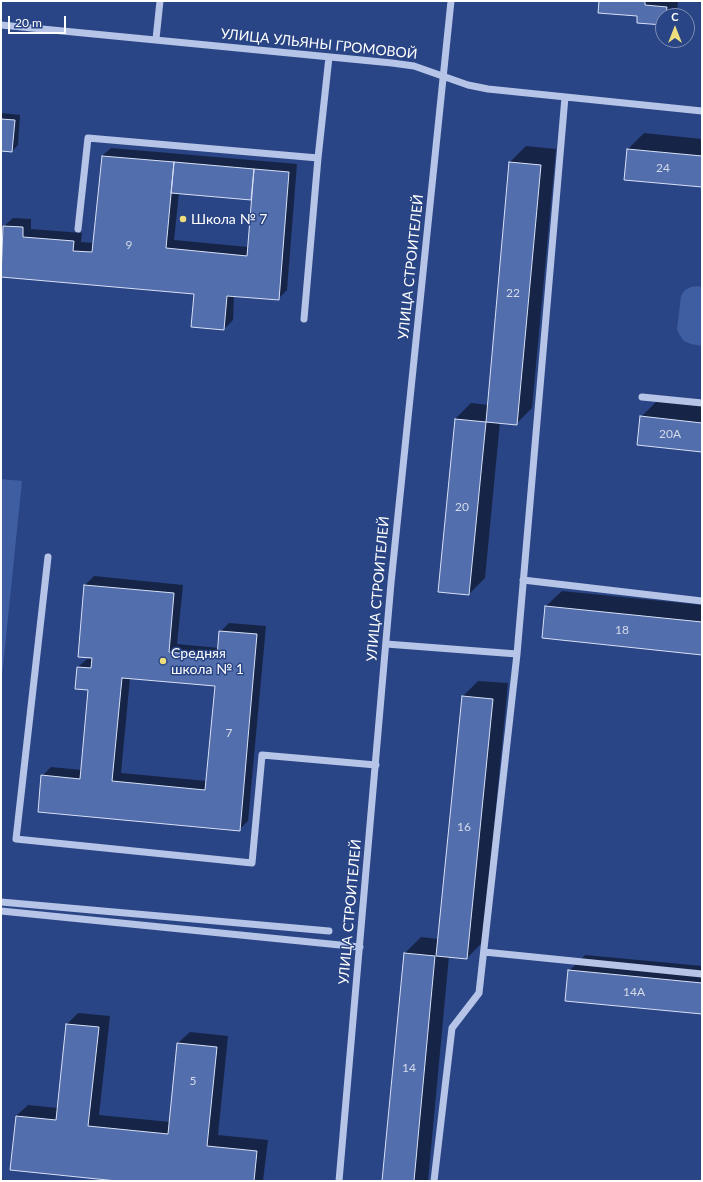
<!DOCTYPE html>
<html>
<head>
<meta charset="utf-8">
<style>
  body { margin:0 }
  #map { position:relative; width:703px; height:1182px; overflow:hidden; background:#2a4585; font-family:Lato,sans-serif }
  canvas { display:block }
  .frame { position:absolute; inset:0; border:2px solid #fff; pointer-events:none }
  .north { position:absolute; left:655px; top:8px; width:40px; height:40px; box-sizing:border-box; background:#2a4585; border:1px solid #7f8fb6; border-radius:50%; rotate:0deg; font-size:11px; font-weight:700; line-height:16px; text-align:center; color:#fff }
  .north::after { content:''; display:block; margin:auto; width:14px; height:18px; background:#eedd7c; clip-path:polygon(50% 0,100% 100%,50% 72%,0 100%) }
  .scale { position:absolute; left:8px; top:16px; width:58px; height:18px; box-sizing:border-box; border:2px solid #fff; border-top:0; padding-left:5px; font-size:12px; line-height:14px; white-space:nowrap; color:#fff; -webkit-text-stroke:3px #2a4585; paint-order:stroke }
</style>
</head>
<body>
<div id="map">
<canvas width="703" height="1182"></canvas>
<div class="frame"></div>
<div class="north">С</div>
<div class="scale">20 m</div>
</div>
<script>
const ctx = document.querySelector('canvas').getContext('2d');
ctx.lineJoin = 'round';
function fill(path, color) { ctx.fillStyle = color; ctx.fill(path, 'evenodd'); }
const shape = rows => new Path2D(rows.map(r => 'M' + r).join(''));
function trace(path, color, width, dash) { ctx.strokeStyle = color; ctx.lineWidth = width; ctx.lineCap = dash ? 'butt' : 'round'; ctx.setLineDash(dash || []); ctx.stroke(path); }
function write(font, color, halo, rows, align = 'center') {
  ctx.font = font + ' Lato,sans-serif'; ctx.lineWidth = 3; ctx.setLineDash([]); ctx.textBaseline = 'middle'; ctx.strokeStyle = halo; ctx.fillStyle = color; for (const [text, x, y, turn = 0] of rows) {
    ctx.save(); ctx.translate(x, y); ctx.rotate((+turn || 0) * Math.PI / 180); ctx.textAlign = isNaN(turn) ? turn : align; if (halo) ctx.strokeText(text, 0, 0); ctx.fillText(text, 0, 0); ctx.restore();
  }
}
const green = shape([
  [697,286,702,287,702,346,691,344,684,341,679,334,677,329,681,296,685,290,691,287],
  [1,479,22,481,1,686]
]);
const shadow = shape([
  [600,1,678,1,677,13,674,16,663,16,663,24],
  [1,113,20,115,18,145,12,151,1,150],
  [644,133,702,139,702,186,625,179,628,149],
  [526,146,556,149,532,408,517,423,500,422,485,578,469,594,455,419,471,403,488,405,510,162],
  [111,148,297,164,287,290,278,299,234,295,233,320,224,329,195,293,1,276,4,226,13,218,31,219,31,229,82,233,81,242,94,243,102,156],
  [179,193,253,199,248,247,174,240],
  [657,401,702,406,702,451,641,417],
  [94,576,183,585,177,644,219,648,220,632,229,623,266,626,248,821,239,830,42,776,51,767,82,770,89,689,78,667,87,659,93,659,93,657,79,656,85,585],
  [130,678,216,685,207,781,121,773],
  [562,591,702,605,702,654,546,606],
  [478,681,508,683,483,942,467,958,449,956,428,1181,383,1181,405,953,421,937,438,939,463,696],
  [585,955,702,966,702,1013,569,971],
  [78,1013,110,1016,99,1115,170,1122,178,1043,190,1032,228,1036,218,1135,268,1140,263,1181,125,1181,16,1116,28,1105,58,1108,67,1024]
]);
const building = shape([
  [599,1,645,1,645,5,667,7,666,16,663,16,663,25,637,23,637,16,598,13,599,1],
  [1,119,15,120,12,152,1,151,1,119],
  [627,149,702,156,702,187,624,180,627,149],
  [102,156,174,162,166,248,247,256,254,169,289,172,279,300,227,296,224,330,191,327,194,294,1,277,3,226,23,227,23,237,74,241,73,251,92,252,102,156],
  [174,162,254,169,251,200,171,193,174,162],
  [509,162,541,165,517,425,486,422,509,162],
  [640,416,702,423,702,452,637,445,640,416],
  [455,419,486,422,469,595,438,592,455,419],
  [84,585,174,593,169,652,217,657,219,631,257,634,240,831,38,812,41,775,80,779,88,690,75,689,77,667,91,668,92,658,78,657,84,585],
  [122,678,215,686,205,790,112,781,122,678],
  [545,606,702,622,702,655,542,638,545,606],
  [462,696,493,699,467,959,436,956,462,696],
  [404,953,435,956,414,1181,382,1181,404,953],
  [568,970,702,983,702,1014,565,1001,568,970],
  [66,1024,99,1027,88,1126,168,1134,177,1043,217,1047,207,1146,257,1151,254,1181,117,1181,10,1170,16,1116,56,1120,66,1024]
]);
const minor = shape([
  [1,25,392,63,414,66,468,85,488,89,702,111],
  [156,39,160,1],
  [78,229,88,138,318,158,329,57],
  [304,319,318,158],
  [642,397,702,403],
  [48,557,16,839,252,863,262,755,376,765],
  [523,580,702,601],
  [386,644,517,654,565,97],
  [1,902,329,931],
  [1,911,360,947],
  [484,952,702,974],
  [339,1181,391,583,451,1],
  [434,1181,452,1028,479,993,517,654]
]);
const markers = [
  [183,219,4,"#eedd7c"],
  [163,661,4,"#eedd7c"]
];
const numberNames = [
  ["24",663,168],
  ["9",129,245],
  ["22",513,293],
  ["20А",670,434],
  ["20",462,507],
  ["18",622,630],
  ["7",229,733],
  ["16",464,827],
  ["14А",634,992],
  ["14",409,1068],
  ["5",193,1081]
];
const streetNames = [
  ["УЛИЦА УЛЬЯНЫ ГРОМОВОЙ",319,44,6],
  ["УЛИЦА СТРОИТЕЛЕЙ",411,267,-84],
  ["УЛИЦА СТРОИТЕЛЕЙ",378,589,-85],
  ["УЛИЦА СТРОИТЕЛЕЙ",350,912,-85]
];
const poiNames = [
  ["Школа № 7",191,219],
  ["Средняя",171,653],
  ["школа № 1",171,669]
];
fill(green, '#3f5da1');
fill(shadow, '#0007');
fill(building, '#536eac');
trace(building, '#d8e1f6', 1);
trace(minor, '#b5c4e7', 7);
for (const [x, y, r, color] of markers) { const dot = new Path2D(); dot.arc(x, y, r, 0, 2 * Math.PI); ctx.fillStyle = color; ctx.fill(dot); trace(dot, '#2a4585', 1.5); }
write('12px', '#d4dbea', null, numberNames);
write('14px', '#fff', '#2a4585', streetNames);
write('14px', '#fff', '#2a4585', poiNames, 'left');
</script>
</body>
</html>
